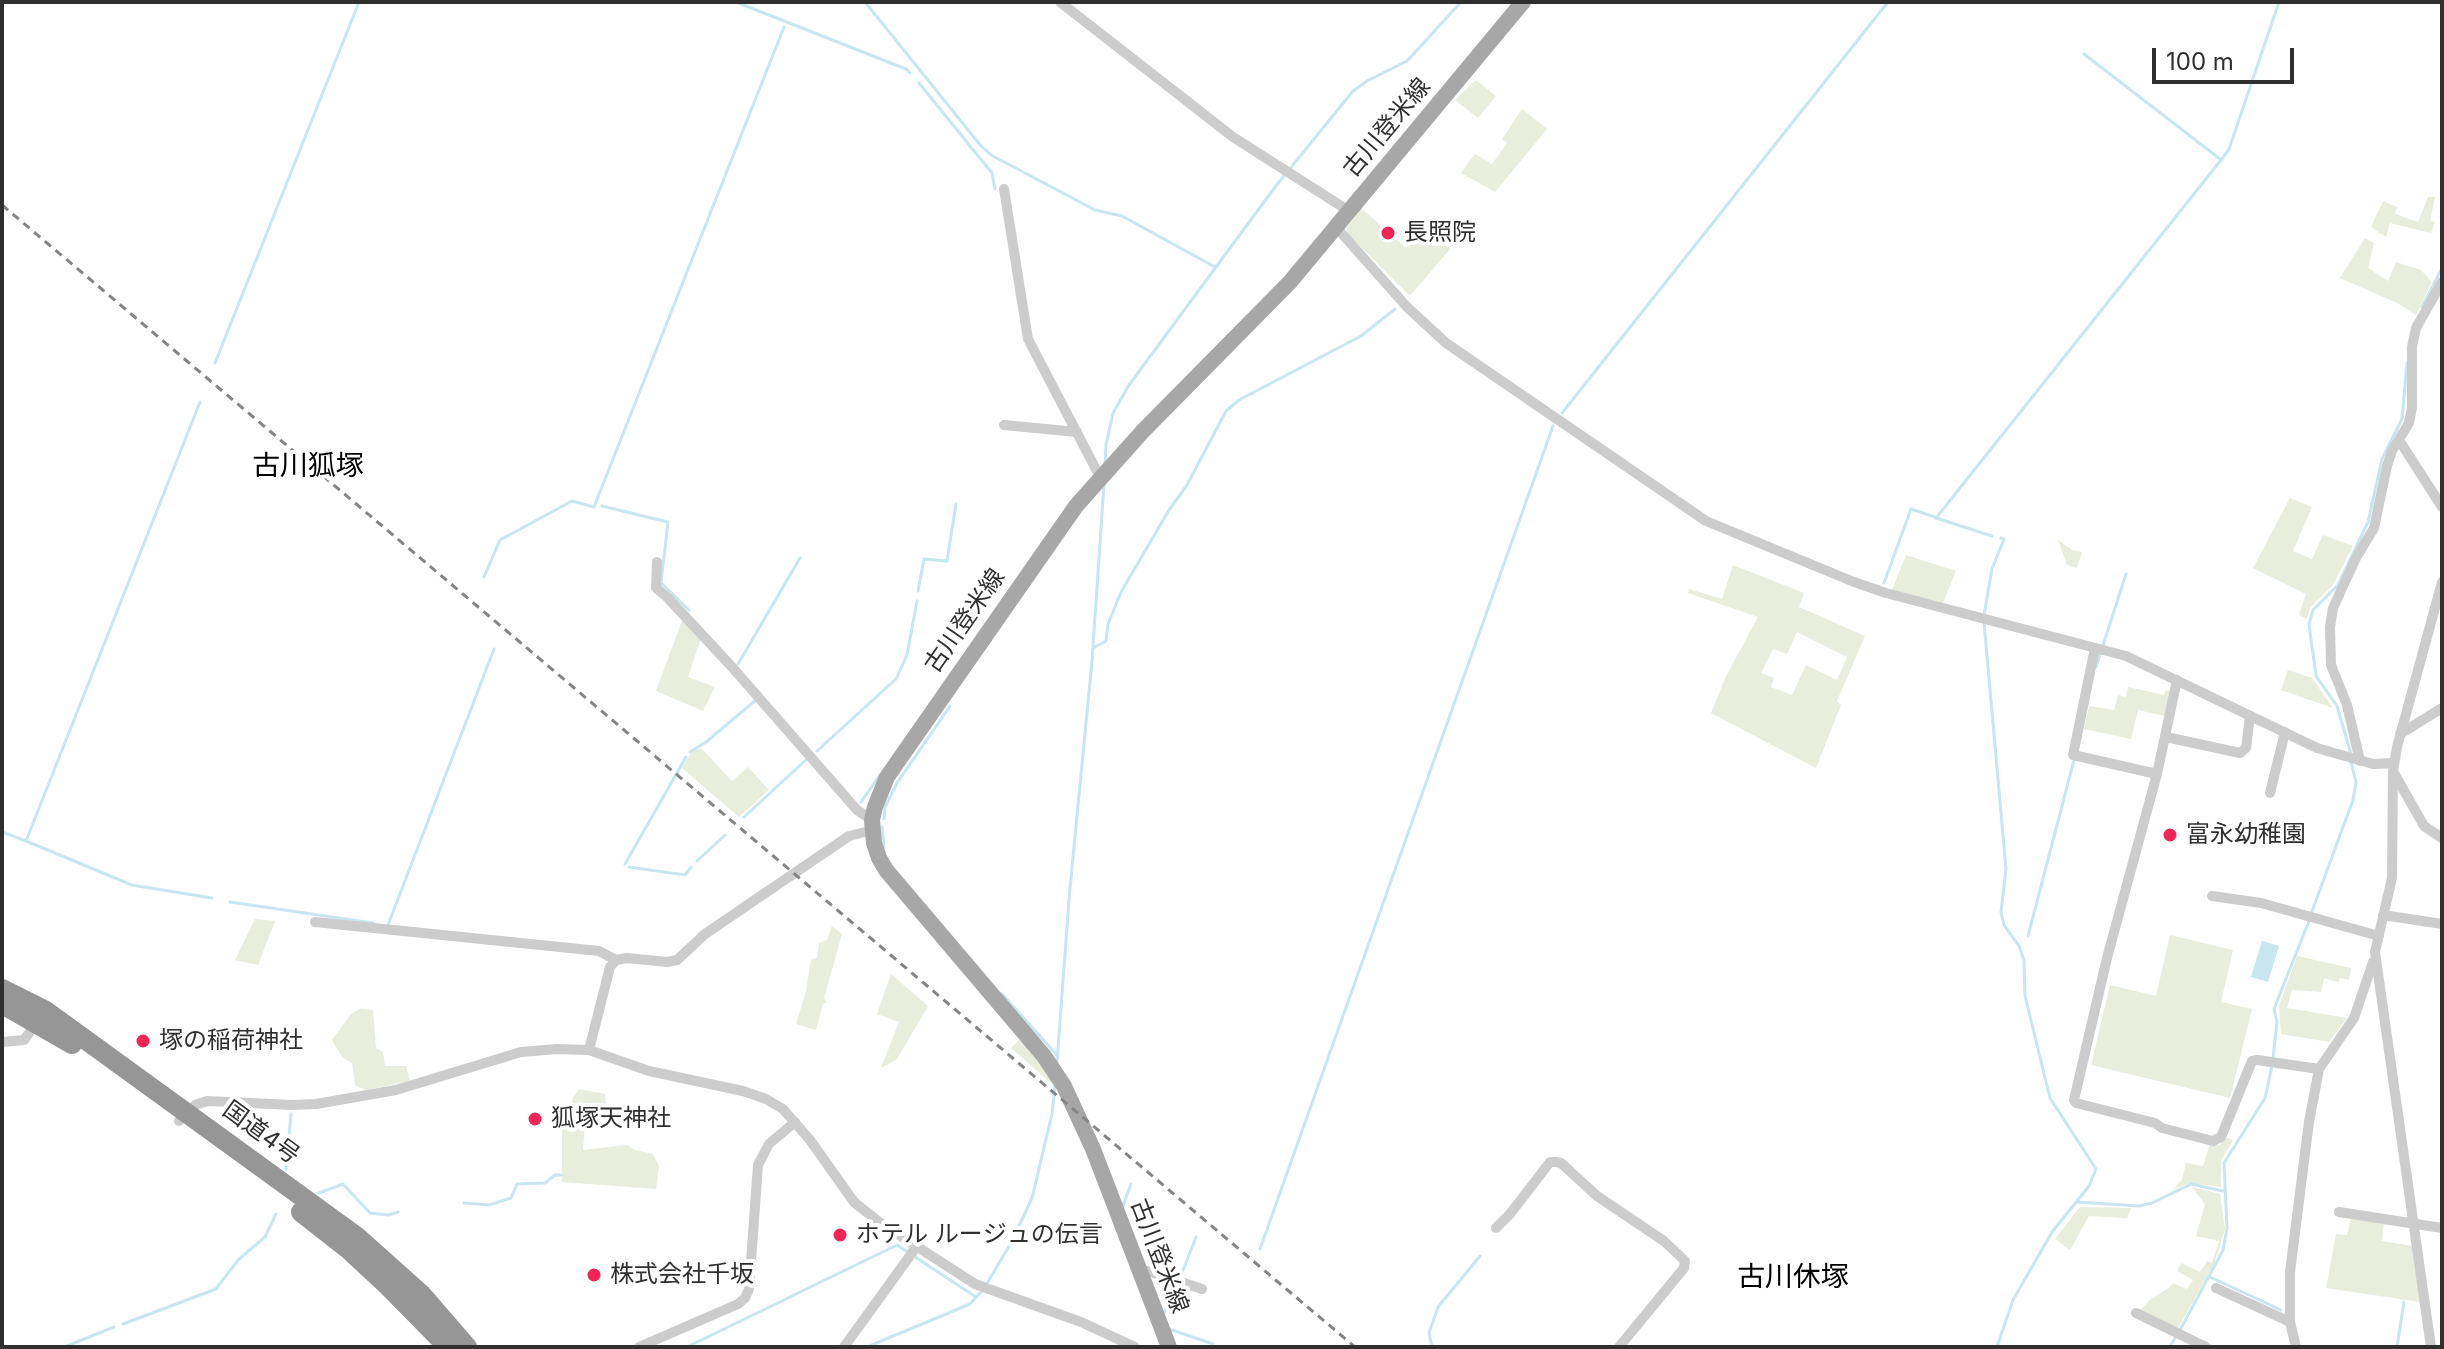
<!DOCTYPE html>
<html>
<head>
<meta charset="utf-8">
<style>
  body { margin:0 }
  #map { position:relative; width:2444px; height:1349px; overflow:hidden; background:#fff; font-family:Inter,sans-serif }
  canvas { display:block }
  .frame { position:absolute; inset:0; border:4px solid #2f2f2f; pointer-events:none }
  .scale { position:absolute; left:2152px; top:48px; width:142px; height:36px; box-sizing:border-box; border:4px solid #2f2f2f; border-top:0; padding-left:10px; font-size:24px; line-height:28px; white-space:nowrap; color:#2f2f2f; -webkit-text-stroke:6px #fff; paint-order:stroke }
</style>
</head>
<body>
<div id="map">
<canvas width="2444" height="1349"></canvas>
<div class="frame"></div>
<div class="scale">100 m</div>
</div>
<script>
const ctx = document.querySelector('canvas').getContext('2d');
ctx.lineJoin = 'round';
function fill(path, color) { ctx.fillStyle = color; ctx.fill(path, 'evenodd'); }
const shape = rows => new Path2D(rows.map(r => 'M' + r).join(''));
function trace(path, color, width, dash) { ctx.strokeStyle = color; ctx.lineWidth = width; ctx.lineCap = dash ? 'butt' : 'round'; ctx.setLineDash(dash || []); ctx.stroke(path); }
function write(font, color, halo, rows, align = 'center') {
  ctx.font = font + ' Inter,"Noto Sans JP",sans-serif'; ctx.lineWidth = 8; ctx.setLineDash([]); ctx.textBaseline = 'middle'; ctx.strokeStyle = halo; ctx.fillStyle = color; for (const [text, x, y, turn = 0] of rows) {
    ctx.save(); ctx.translate(x, y); ctx.rotate((+turn || 0) * Math.PI / 180); ctx.textAlign = isNaN(turn) ? turn : align; if (halo) ctx.strokeText(text, 0, 0); ctx.fillText(text, 0, 0); ctx.restore();
  }
}
const green = shape([
  [1476,80,1496,96,1478,118,1455,100],
  [1522,109,1547,129,1495,192,1461,173,1475,154,1492,164,1507,143,1502,139],
  [2428,197,2435,197,2430,221,2435,222,2431,233,2390,223,2386,237,2371,227,2383,201,2397,207,2395,214,2418,222],
  [1361,208,1406,248,1424,227,1450,249,1410,296,1347,233,1347,227],
  [2365,238,2374,243,2368,268,2388,281,2396,262,2421,270,2432,282,2416,315,2397,303,2340,278],
  [2290,498,2312,507,2293,551,2312,559,2323,535,2353,546,2333,585,2310,608,2307,619,2299,615,2306,594,2253,568],
  [2058,540,2072,550,2082,552,2077,568,2067,565],
  [1906,555,1956,571,1943,603,1892,590],
  [1733,565,1804,593,1799,607,1865,636,1837,701,1841,705,1816,768,1711,713,1726,676,1758,617,1688,593,1689,589,1722,599],
  [1797,632,1847,657,1837,680,1806,665,1792,695,1771,687,1774,678,1761,673,1773,649,1787,654],
  [683,618,701,638,688,677,715,687,703,711,656,691],
  [2288,670,2312,678,2333,708,2281,690],
  [2128,687,2164,695,2166,690,2170,691,2165,716,2138,710,2131,739,2084,729,2089,706,2114,710,2118,695,2126,697],
  [701,748,732,781,748,767,769,790,739,817,682,768,692,751],
  [255,919,275,921,258,965,235,960],
  [832,926,842,934,824,998,827,1002,823,1004,816,1030,796,1024,806,991,811,959,817,958,819,943,827,940],
  [2170,935,2233,950,2221,1002,2252,1009,2230,1098,2091,1065,2110,985,2156,996],
  [2297,956,2351,968,2349,980,2340,978,2338,982,2324,978,2321,992,2292,990,2287,1008,2347,1018,2329,1042,2281,1034,2279,1006],
  [891,974,928,1006,897,1059,881,1068,899,1022,877,1014],
  [360,1009,373,1010,376,1048,383,1052,385,1066,406,1066,410,1081,366,1090,355,1085,352,1063,342,1057,332,1040,351,1014],
  [1022,1037,1053,1076,1052,1084,1011,1048],
  [579,1089,605,1094,606,1105,590,1105,586,1109,583,1150,627,1145,635,1150,653,1154,659,1166,656,1189,562,1182,562,1130,573,1098],
  [2225,1137,2233,1140,2221,1160,2221,1187,2190,1183,2173,1189,2182,1180,2186,1163,2203,1166,2210,1144,2220,1145],
  [2192,1187,2220,1194,2225,1229,2214,1264,2177,1330,2139,1311,2151,1299,2170,1287,2172,1283,2187,1289,2193,1280,2177,1271,2181,1263,2200,1272,2207,1261,2212,1263,2219,1241,2196,1236,2205,1204],
  [2080,1207,2131,1208,2127,1218,2089,1216,2070,1250,2055,1239],
  [2351,1217,2384,1223,2382,1241,2412,1246,2420,1302,2326,1288,2336,1234,2347,1235]
]);
const water = shape([
  [2262,941,2279,946,2268,982,2251,977]
]);
const stream = shape([
  [736,2,906,69,910,73],
  [865,2,981,146,991,155,1095,210,1122,216,1215,267],
  [2084,54,2220,159],
  [919,83,992,173,995,189],
  [2422,307,2442,268],
  [215,363,359,2],
  [1562,413,1888,2],
  [1105,465,1106,445,1113,413,1129,385,1275,187,1353,91,1367,81,1407,61,1461,2],
  [602,506,668,522,661,583,689,610],
  [1992,536,1936,518,2221,160,2229,149,2279,2],
  [484,577,500,540,572,501,594,507,784,27],
  [1884,583,1911,509,1935,517],
  [918,591,924,559,947,561,956,504],
  [1984,615,1992,569,2004,539,2001,538],
  [1984,622,2006,869,2001,912,2004,925,2019,946,2024,960,2025,996,2050,1098,2096,1169,2089,1186,2052,1232,2013,1300,1997,1347],
  [1093,648,1106,641,1108,624,1121,592,1169,510,1187,485,1226,411,1239,400,1361,336,1395,309],
  [738,664,800,558],
  [2096,667,2126,574],
  [817,751,896,679,907,655,917,601],
  [690,752,706,742,756,700],
  [2351,754,2337,706,2316,676,2309,624,2313,610,2338,585,2368,522,2382,459,2402,419,2407,363],
  [861,802,880,775],
  [744,817,807,759],
  [884,819,885,807,897,783,950,706],
  [882,827,884,848],
  [2,832,26,841,200,402],
  [26,841,132,885,212,898],
  [697,861,725,835],
  [625,864,686,757],
  [629,867,685,875,691,867],
  [230,902,373,923],
  [2311,914,2353,800,2356,782,2351,762],
  [388,925,494,649],
  [2028,936,2074,760],
  [1001,993,1058,1056],
  [2273,1058,2277,1022,2274,1009,2309,921],
  [1057,1063,1069,899,1092,661,1104,484],
  [286,1169,291,1114],
  [319,1193,343,1184,370,1213,389,1215,398,1212],
  [2077,1202,2139,1206,2152,1203,2191,1184,2223,1191],
  [464,1203,489,1205,511,1198,517,1184,545,1183,555,1175,561,1175],
  [1123,1206,1131,1184],
  [1260,1249,1553,426],
  [1182,1273,1196,1237],
  [2210,1277,2281,1310],
  [986,1285,1011,1243,1032,1198,1052,1114,1055,1086],
  [1164,1313,1176,1285],
  [123,1324,216,1289,238,1260,265,1237,276,1214],
  [1169,1329,1213,1344],
  [2180,1330,2223,1250,2227,1228,2224,1163,2265,1098,2272,1066],
  [64,1347,114,1327],
  [687,1347,897,1245,976,1297],
  [867,1347,970,1304,982,1291],
  [1432,1347,1429,1333,1438,1307,1480,1256],
  [2170,1347,2176,1336],
  [2397,1347,2404,1302]
]);
const street = shape([
  [1060,2,1233,137,1349,211],
  [1004,189,1028,339,1100,477],
  [1336,227,1407,307,1446,343,1706,521,1854,582,1886,593,2126,656,2317,748,2373,764,2394,763],
  [1004,425,1077,432],
  [2399,440,2442,507],
  [657,562,656,588,667,597,732,667,857,810,872,820],
  [2095,648,2073,755,2157,774],
  [2177,680,2157,774,2107,958,2074,1100,2076,1103,2155,1123,2162,1128,2213,1141,2221,1137,2252,1061,2257,1060,2319,1069],
  [2400,734,2442,708],
  [2166,737,2240,753,2246,748,2250,716],
  [2360,761,2347,705,2331,665,2330,627,2333,608,2356,558,2374,528,2387,466,2392,451,2409,423,2412,408,2412,347,2416,328,2442,282],
  [2394,773,2424,826,2442,838],
  [2270,793,2285,732],
  [2212,896,2261,903,2379,936],
  [2383,915,2442,924],
  [315,922,599,951,616,960],
  [2,1042,24,1040,37,1022],
  [589,1050,610,967,616,960,627,958,667,962,677,960,705,934,849,836,873,830],
  [179,1121,195,1105,207,1101,293,1105,316,1104,396,1090,521,1052,557,1049,589,1050,649,1071,743,1091,766,1099,783,1109,810,1140,854,1202,879,1222,975,1284,1081,1322,1135,1347],
  [2339,1212,2442,1228],
  [1496,1228,1510,1214,1550,1162,1556,1162,1561,1163,1597,1196,1664,1241,1685,1261,1684,1268,1619,1347],
  [1140,1274,1148,1271,1202,1289],
  [2216,1288,2290,1322],
  [2136,1313,2206,1347],
  [639,1347,738,1304,745,1298,749,1289,758,1165,769,1144,795,1122],
  [844,1347,917,1246],
  [2296,1347,2290,1322,2290,1272,2309,1122,2319,1069,2354,1018,2373,962],
  [2431,1347,2375,952,2392,878,2393,771,2397,747,2442,582]
]);
const primary = shape([
  [1169,1347,1093,1149,1064,1086,1044,1056,886,870,879,858,874,843,872,820,875,807,887,777,1076,506,1142,432,1290,282,1523,2]
]);
const highway = shape([
  [2,989,46,1011,356,1236,422,1295,467,1347],
  [2,1004,72,1044],
  [301,1212,347,1248,388,1286,448,1347]
]);
const rail = shape([
  [2,205,1355,1347]
]);
const markers = [
  [1388,233,8,"#f32456"],
  [2170,835,8,"#f32456"],
  [143,1041,8,"#f32456"],
  [535,1119,8,"#f32456"],
  [840,1235,8,"#f32456"],
  [594,1275,8,"#f32456"]
];
const streetNames = [
  ["古川登米線",1387,128,-50],
  ["古川登米線",965,621,-55],
  ["国道4号",261,1133,36],
  ["古川登米線",1159,1256,69]
];
const poiNames = [
  ["長照院",1404,233],
  ["富永幼稚園",2186,835],
  ["塚の稲荷神社",159,1041],
  ["狐塚天神社",551,1119],
  ["ホテル ルージュの伝言",856,1235],
  ["株式会社千坂",610,1275]
];
const quarterNames = [
  ["古川狐塚",308,467],
  ["古川休塚",1793,1278]
];
fill(green, '#e8eddc');
fill(water, '#c7e6ef');
trace(stream, '#c7e6ef', 3);
trace(street, '#ccc', 10);
trace(primary, '#a7a7a7', 16);
trace(highway, '#969696', 20);
trace(rail, '#848484', 3, [8, 6]);
for (const [x, y, r, color] of markers) { const dot = new Path2D(); dot.arc(x, y, r, 0, 2 * Math.PI); ctx.fillStyle = color; ctx.fill(dot); trace(dot, '#fff', 3); }
write('24px', '#2f2f2f', '#fff', streetNames);
write('24px', '#2f2f2f', '#fff', poiNames, 'left');
write('28px', '#000', '#fff', quarterNames);
</script>
</body>
</html>
